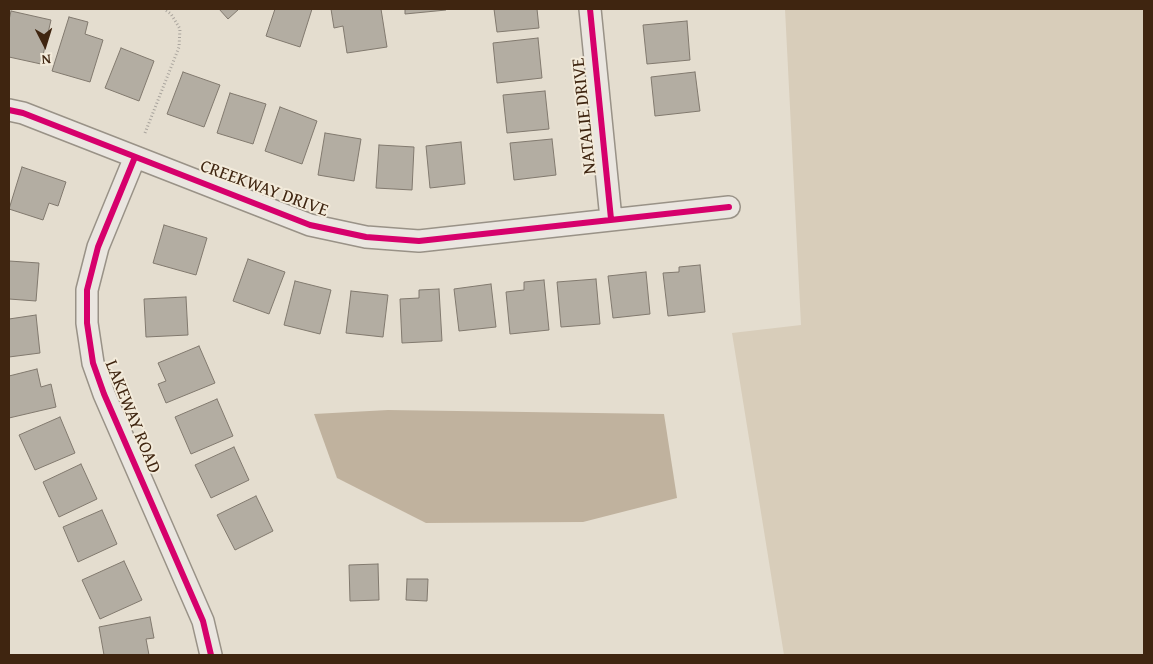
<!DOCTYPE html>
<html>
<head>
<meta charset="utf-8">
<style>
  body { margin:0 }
  #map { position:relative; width:1153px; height:664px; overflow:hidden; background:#e4ddcf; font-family:"Gentium Book Plus",serif }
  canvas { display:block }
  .frame { position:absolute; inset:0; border:10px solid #3f2510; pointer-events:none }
  .north { position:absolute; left:20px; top:20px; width:50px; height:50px; -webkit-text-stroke:4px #f3ebdb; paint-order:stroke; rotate:175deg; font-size:14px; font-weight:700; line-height:20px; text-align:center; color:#3f2510 }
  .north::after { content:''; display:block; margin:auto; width:18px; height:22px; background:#3f2510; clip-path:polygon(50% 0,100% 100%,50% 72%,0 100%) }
</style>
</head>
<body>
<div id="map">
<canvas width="1153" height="664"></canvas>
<div class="frame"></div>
<div class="north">N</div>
</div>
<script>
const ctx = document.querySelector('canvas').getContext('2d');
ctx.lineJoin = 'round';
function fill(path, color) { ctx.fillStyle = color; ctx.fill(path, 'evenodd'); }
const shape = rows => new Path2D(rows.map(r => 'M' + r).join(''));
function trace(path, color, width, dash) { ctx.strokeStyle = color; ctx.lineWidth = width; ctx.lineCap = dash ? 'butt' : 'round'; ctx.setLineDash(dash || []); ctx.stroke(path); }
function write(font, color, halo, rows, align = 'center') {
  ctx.font = font + ' "Gentium Book Plus",serif'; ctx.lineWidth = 4; ctx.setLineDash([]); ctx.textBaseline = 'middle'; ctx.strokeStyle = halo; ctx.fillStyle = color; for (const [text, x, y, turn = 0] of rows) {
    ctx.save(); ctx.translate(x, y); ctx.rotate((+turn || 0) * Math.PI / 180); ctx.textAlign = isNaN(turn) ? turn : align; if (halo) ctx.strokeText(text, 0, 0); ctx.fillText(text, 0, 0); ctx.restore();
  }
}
const green = shape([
  [785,9,1144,9,1144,655,784,655,732,333,801,325]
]);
const water = shape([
  [388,410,664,414,677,498,583,522,426,523,337,478,314,414]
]);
const building = shape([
  [219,9,239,9,228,19,219,9],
  [275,9,312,9,300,47,266,36,275,9],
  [331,9,381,9,387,47,347,53,343,26,334,28,331,9],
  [405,9,445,9,446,10,405,14,405,9],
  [494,9,537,9,539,28,497,32,494,9],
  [11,11,51,20,41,64,9,57,9,20,11,11],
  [69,17,88,22,85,34,103,40,90,82,52,71,69,17],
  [687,21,690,60,647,64,643,25,687,21],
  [538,38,542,78,497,83,493,43,538,38],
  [121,48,154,61,139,101,105,88,121,48],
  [183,72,220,85,204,127,167,114,183,72],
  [695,72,700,111,655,116,651,77,695,72],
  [545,91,549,129,507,133,503,95,545,91],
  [230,93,266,104,253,144,217,133,230,93],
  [280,107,317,121,302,164,265,151,280,107],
  [325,133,361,139,354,181,318,175,325,133],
  [552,139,556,175,514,180,510,143,552,139],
  [461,142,465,184,430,188,426,146,461,142],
  [379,145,414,147,412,190,376,188,379,145],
  [22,167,66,182,58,206,49,203,43,220,9,209,22,167],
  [164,225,207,238,196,275,153,263,164,225],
  [248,259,285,272,269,314,233,301,248,259],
  [9,261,39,263,36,301,9,299,9,261],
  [700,265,705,312,668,316,663,273,679,272,679,267,700,265],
  [646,272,650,314,613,318,608,276,646,272],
  [596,279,600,324,561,327,557,282,596,279],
  [544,280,549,330,510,334,506,292,524,290,524,282,544,280],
  [295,281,331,290,320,334,284,325,295,281],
  [491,284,496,327,459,331,454,289,491,284],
  [439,289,442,341,402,343,400,299,419,298,419,290,439,289],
  [351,291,388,295,383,337,346,333,351,291],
  [186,297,188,335,146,337,144,299,186,297],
  [36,315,40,353,9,357,9,319,36,315],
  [199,346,215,383,166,403,158,384,166,381,158,363,199,346],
  [37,369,41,387,51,384,56,407,9,418,9,376,37,369],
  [217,399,233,436,191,454,175,417,217,399],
  [60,417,75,453,35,470,19,435,60,417],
  [234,447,249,480,211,498,195,465,234,447],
  [81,464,97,499,59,517,43,482,81,464],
  [256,496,273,531,235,550,217,515,256,496],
  [102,510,117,544,78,562,63,527,102,510],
  [124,561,142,600,100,619,82,580,124,561],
  [378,564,379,600,350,601,349,565,378,564],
  [407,579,428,579,427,601,406,600,407,579],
  [150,617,154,638,146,639,149,655,104,655,99,627,150,617]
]);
const path = shape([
  [145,133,179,47,180,29,171,14,164,9]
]);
const minor = shape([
  [590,9,611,219],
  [9,110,23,113,310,225,366,237,419,241,729,207],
  [135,157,98,247,87,290,87,323,93,363,104,394,203,621,211,655]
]);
const cycleway = shape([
  [590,9,611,219],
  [9,110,23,113,310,225,366,237,419,241,729,207],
  [135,157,98,247,87,290,87,323,93,363,104,394,203,621,211,655]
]);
const streetNames = [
  ["NATALIE DRIVE",585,116,-96],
  ["CREEKWAY DRIVE",264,189,20],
  ["LAKEWAY ROAD",132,417,68]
];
fill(green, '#d8cdba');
fill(water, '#c0b29e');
fill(building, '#b3ada2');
trace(building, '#81796e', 1);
trace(minor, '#999287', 24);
trace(path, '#aaa59e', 3, [1, 2.5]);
trace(minor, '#eae6e0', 21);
trace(cycleway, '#d6006c', 6);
write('18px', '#3f2510', '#f3ebdb', streetNames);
</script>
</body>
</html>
